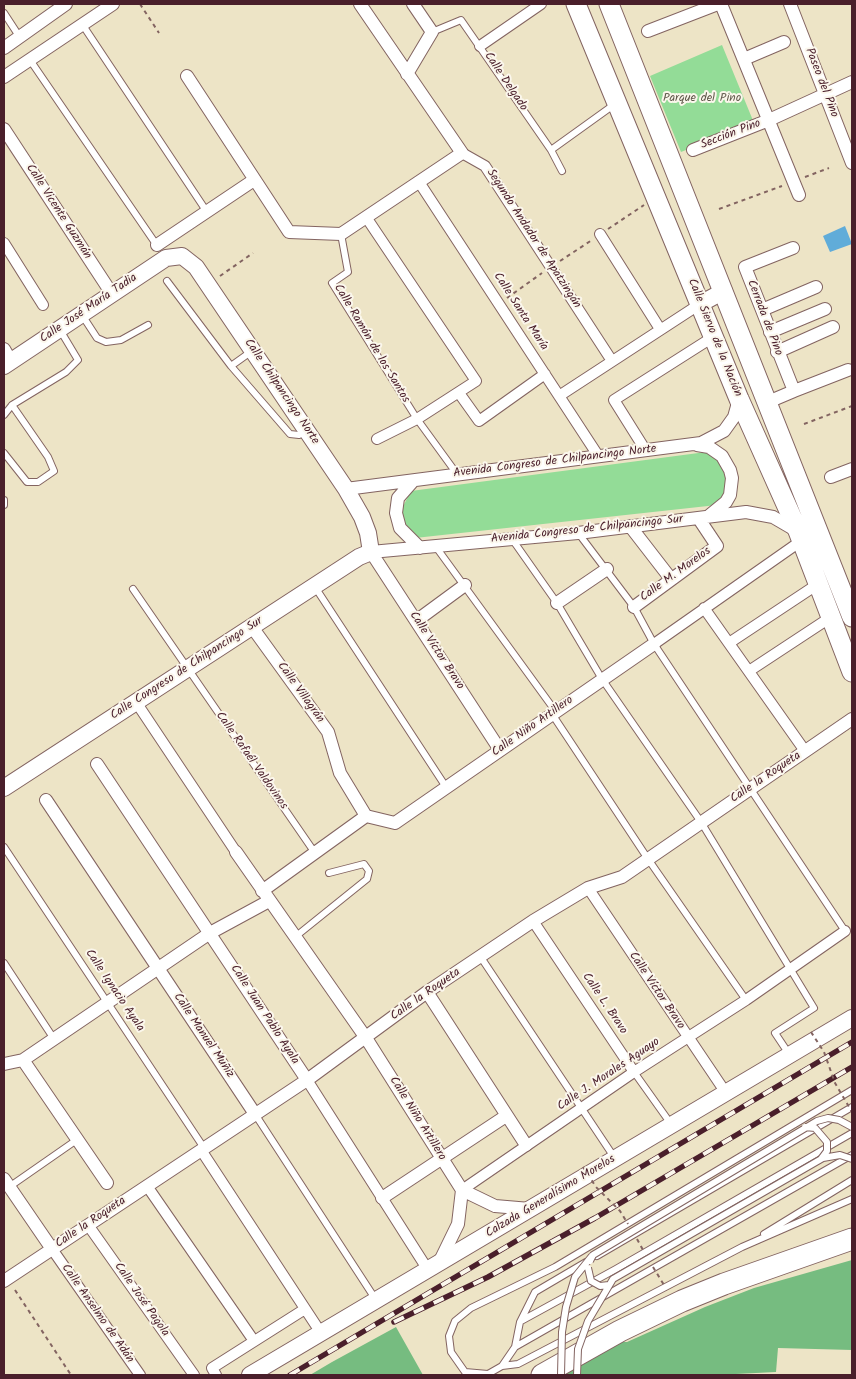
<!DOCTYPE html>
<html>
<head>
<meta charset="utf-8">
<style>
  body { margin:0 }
  #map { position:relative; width:856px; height:1379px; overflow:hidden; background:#ede4c6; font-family:Kalam,sans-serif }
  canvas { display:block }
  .frame { position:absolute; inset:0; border:5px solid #4a1f2b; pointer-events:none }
</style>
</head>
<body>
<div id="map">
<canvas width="856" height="1379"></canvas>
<div class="frame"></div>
</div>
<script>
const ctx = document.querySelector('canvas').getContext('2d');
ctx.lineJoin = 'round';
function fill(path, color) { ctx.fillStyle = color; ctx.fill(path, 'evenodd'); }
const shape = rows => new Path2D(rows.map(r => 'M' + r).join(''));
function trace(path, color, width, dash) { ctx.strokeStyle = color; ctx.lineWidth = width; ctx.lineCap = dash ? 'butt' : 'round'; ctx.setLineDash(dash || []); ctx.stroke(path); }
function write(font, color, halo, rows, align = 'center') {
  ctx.font = font + ' Kalam,sans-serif'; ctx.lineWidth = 4; ctx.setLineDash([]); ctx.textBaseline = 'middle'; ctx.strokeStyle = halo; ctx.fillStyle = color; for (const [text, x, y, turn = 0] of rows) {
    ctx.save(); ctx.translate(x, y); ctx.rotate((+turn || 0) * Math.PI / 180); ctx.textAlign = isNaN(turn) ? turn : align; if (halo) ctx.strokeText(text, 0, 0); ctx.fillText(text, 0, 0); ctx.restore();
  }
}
const green = shape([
  [722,45,754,123,681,152,650,76],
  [706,452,725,462,728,493,717,505,415,538,399,514,411,491]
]);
const forest = shape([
  [852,1260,852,1350,778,1348,776,1372,716,1375,562,1375,621,1342,627,1342,705,1307,754,1288],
  [396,1327,423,1375,310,1375,332,1362]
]);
const water = shape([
  [845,226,852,244,830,252,823,236]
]);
const path = shape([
  [140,4,159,33],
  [805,177,829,168],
  [719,209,782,186],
  [608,229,644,205],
  [560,261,592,240],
  [220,276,253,253],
  [507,298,542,273],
  [804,424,852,406],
  [15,1290,71,1375]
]);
const service = shape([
  [4,13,19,36],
  [82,24,207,212],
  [432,32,461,20,551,150,562,171],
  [30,60,158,247],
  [551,150,615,104],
  [341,234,348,272,332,283,417,419,457,474],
  [167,281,231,366,252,351],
  [82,315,97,338,106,342,121,340,148,325],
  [231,366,290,434,299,435,306,432],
  [4,415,12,405,66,372,78,360,60,330],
  [4,453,27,482,38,482,54,471,48,457,12,405],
  [4,500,4,505],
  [579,534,634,607,654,644,845,931],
  [512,539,557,603,602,679,701,822,814,1008,775,1033,789,1054],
  [436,547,556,712],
  [315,587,446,787],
  [133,589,315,853],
  [552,714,648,859,746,1000],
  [4,847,204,1148],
  [295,937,367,879,369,871,364,864,329,873],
  [480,956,614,1157],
  [4,963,54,1039],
  [634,1072,671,1124],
  [852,1090,555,1267,471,1308,455,1321,449,1336,451,1352,465,1372,488,1374,502,1366,518,1364,742,1247,852,1199],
  [255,1114,376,1300],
  [9,1187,78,1139],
  [764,1234,852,1180],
  [597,1256,852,1107],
  [521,1321,616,1269,852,1133],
  [515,1347,852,1155],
  [502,1366,515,1347,520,1322,535,1292,586,1262]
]);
const pedestrian = shape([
  [480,46,541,4],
  [462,153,485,166,612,361],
  [419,182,599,457],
  [366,217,476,381,417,419,377,439],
  [600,234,660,329],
  [4,243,43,305],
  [459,393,479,421,545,374],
  [559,396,700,304],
  [646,451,614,400,713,337],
  [704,608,805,751],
  [729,643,818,584],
  [654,644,801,541],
  [749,671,831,617],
  [136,702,236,852],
  [588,888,726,1093],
  [533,921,634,1072],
  [307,1080,428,1270],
  [201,1150,321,1333],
  [147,1186,254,1341],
  [462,1190,634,1072,746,1000,845,931],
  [88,1225,194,1375],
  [52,1249,140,1375],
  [216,1375,212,1368,305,1309]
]);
const minor = shape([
  [721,4,799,195],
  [790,4,852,163],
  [648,31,718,4],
  [4,48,66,4],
  [744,59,784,42],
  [407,74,432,32,413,4],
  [187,76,289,232,341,234,462,153,360,4],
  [4,77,113,4],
  [4,129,112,294],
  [693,150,769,120,852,82],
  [157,245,254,180],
  [762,310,816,287],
  [770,332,825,309],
  [4,349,11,361],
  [777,352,833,327],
  [794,391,848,370],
  [768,402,794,391,745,267,793,248],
  [697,445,709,447,722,456,730,470,732,478,730,495,726,502,710,515],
  [831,477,852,469],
  [413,481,398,498,396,513,400,528,420,548],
  [346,489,701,443,724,431,734,417,739,399],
  [630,526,671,579],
  [557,603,607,569],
  [634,607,717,546,699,519],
  [416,621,465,585],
  [252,627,328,732,340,773,366,816],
  [500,750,371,552,578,533,746,512,773,517,797,531],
  [97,764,307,1080],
  [46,800,255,1114],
  [236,852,366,1038,462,1190,495,1206,530,1209],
  [262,891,366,816,395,823,654,644],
  [427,992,526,1145],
  [23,1060,107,1183],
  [4,1064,23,1060,210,933,269,901],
  [4,1179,52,1249],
  [382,1198,506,1116],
  [439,1263,458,1224,462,1190],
  [4,1281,307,1080,427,992,533,921,588,888,622,877,852,719]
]);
const tertiary = shape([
  [700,304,724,291],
  [4,366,166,258,182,256,196,267,346,489,362,517,368,533,371,552,359,557,4,788],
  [250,1375,852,1018]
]);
const secondary = shape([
  [576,4,739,399,798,531,852,672],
  [609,4,852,617]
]);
const trunk = shape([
  [542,1375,620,1331,682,1301,724,1284,852,1239]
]);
const rail = shape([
  [394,1322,488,1277,595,1218,852,1067],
  [290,1375,852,1042]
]);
const pathBridge = shape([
  [811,1032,824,1052,835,1083,852,1112],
  [583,1167,596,1187,620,1211,628,1224],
  [637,1239,643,1250],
  [653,1267,664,1285]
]);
const serviceBridge = shape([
  [805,1127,815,1128,827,1142,827,1151,821,1159],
  [590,1261,593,1255,817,1121,828,1118,839,1120,852,1127],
  [588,1268,591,1281,600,1286,609,1285],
  [561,1375,562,1332,566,1307,575,1277,592,1256],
  [577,1375,578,1349,588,1321,613,1279,823,1158,840,1155,852,1159]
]);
const streetNames = [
  ["Calle Delgado",505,82,56],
  ["Paseo del Pino",821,83,69],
  ["Sección Pino",731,135,-21],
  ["Calle Vicente Guzmán",58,212,57],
  ["Segundo Andador de Apatzingán",533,239,57],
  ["Calle José María Tadia",89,309,-34],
  ["Calle Santa María",520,312,57],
  ["Cerrada de Pino",764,318,69],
  ["Calle Siervo de la Nación",714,338,68],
  ["Calle Ramón de los Santos",371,344,59],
  ["Calle Chilpancingo Norte",281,392,56],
  ["Avenida Congreso de Chilpancingo Norte",555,462,-7],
  ["Avenida Congreso de Chilpancingo Sur",587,530,-6],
  ["Calle M. Morelos",676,575,-36],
  ["Calle Víctor Bravo",436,651,57],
  ["Calle Congreso de Chilpancingo Sur",187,669,-33],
  ["Calle Villagrán",300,693,54],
  ["Calle Niño Artillero",533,727,-35],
  ["Calle Rafaél Valdovinos",251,761,55],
  ["Calle la Roqueta",766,778,-34],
  ["Calle Ignacio Ayala",114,991,56],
  ["Calle Víctor Bravo",656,991,56],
  ["Calle la Roqueta",426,995,-35],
  ["Calle L. Bravo",604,1004,56],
  ["Calle Juan Pablo Ayala",264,1015,57],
  ["Calle Manuel Muñiz",203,1036,56],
  ["Calle J. Morales Aguayo",609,1075,-34],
  ["Calle Niño Artillero",417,1119,58],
  ["Calzada Generalísimo Morelos",551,1197,-31],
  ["Calle la Roqueta",91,1223,-34],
  ["Calle José Pagola",141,1300,55],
  ["Calle Anselmo de Adán",97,1314,55]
];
const parkNames = [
  ["Parque del Pino",702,99]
];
fill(green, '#93dc97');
fill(forest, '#76bc80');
fill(water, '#60acd9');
trace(service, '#836461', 8);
trace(pedestrian, '#836461', 12);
trace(minor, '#836461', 14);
trace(tertiary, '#836461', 18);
trace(secondary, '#836461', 21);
trace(trunk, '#836461', 23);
trace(path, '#836461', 2, [4, 4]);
trace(service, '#fff', 6);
trace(pedestrian, '#fff', 10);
trace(minor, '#fff', 12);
trace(tertiary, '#fff', 16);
trace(secondary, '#fff', 19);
trace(trunk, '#fff', 21);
trace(rail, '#4a1f2b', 5.5);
trace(rail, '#fbf7ec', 4, [11]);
trace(serviceBridge, '#836461', 8, []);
trace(pathBridge, '#836461', 2, [4, 4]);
trace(serviceBridge, '#fff', 6);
write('12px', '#4a1f2b', '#fbf7ec', streetNames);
write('12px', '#60584b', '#fbf7ec', parkNames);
</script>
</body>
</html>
